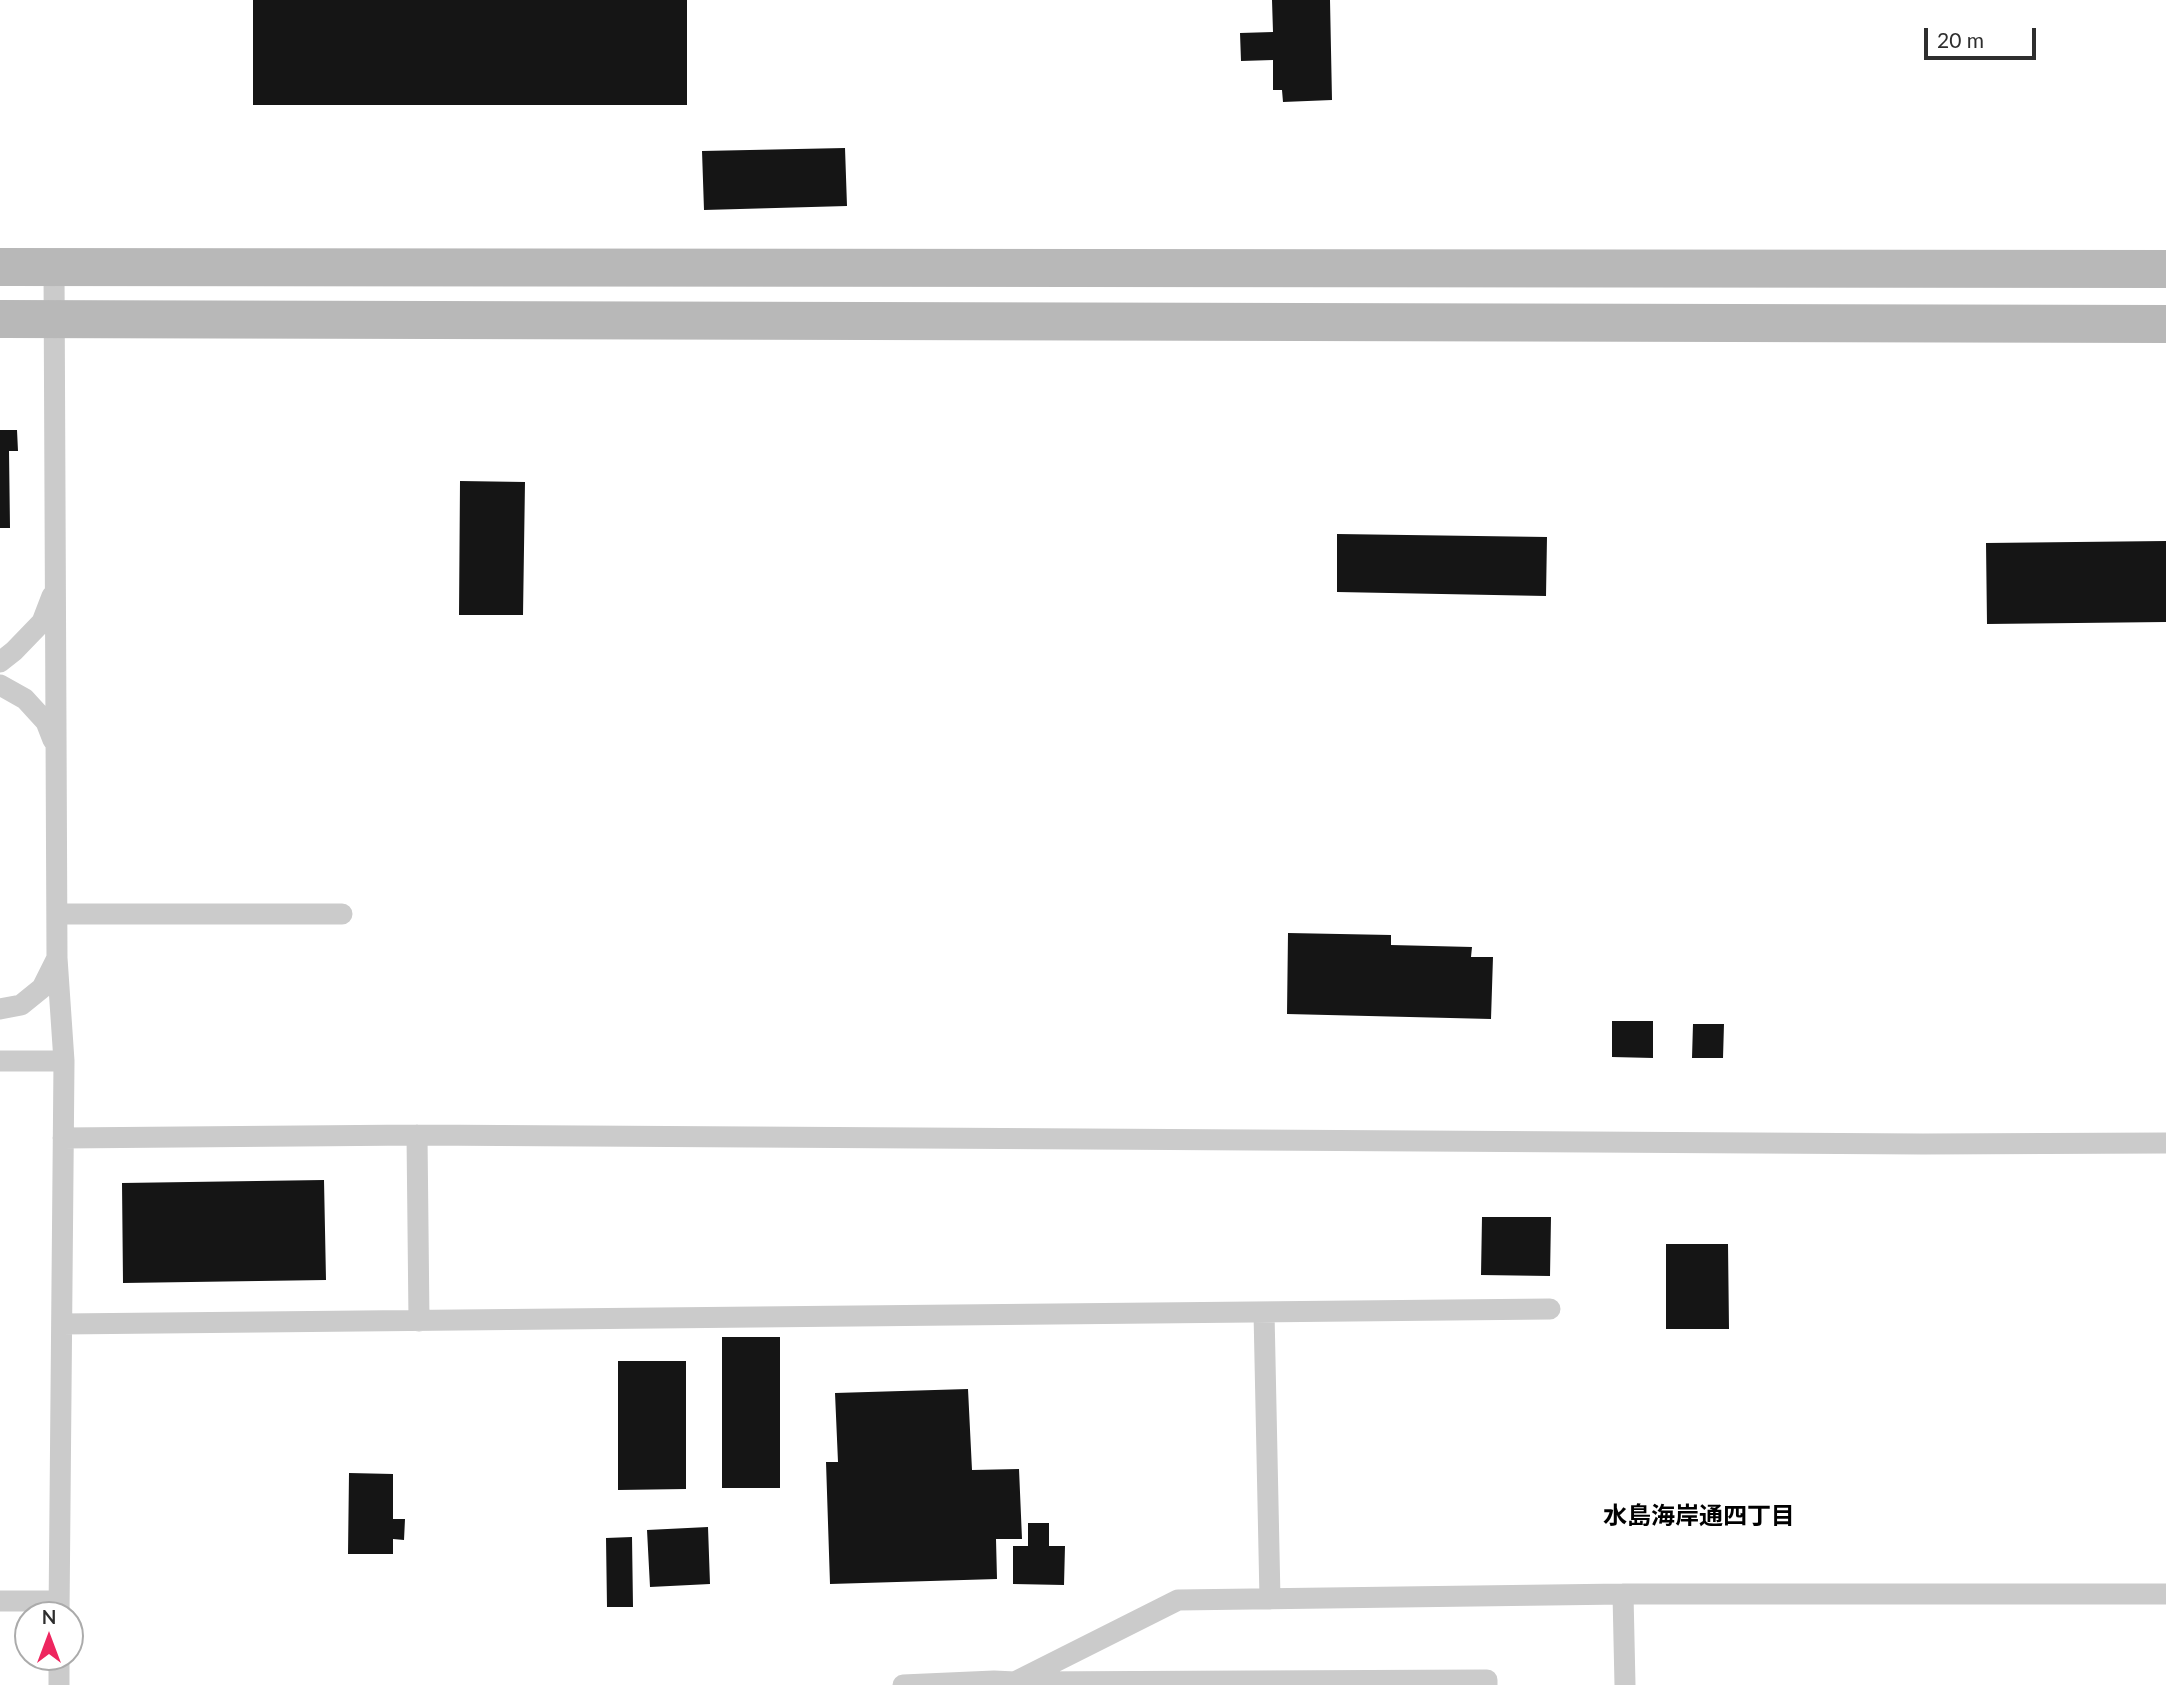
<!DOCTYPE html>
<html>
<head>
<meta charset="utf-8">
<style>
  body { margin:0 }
  #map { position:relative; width:2166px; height:1685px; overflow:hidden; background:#fff; font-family:Lato,sans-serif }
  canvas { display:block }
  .north { position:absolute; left:14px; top:1601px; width:70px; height:70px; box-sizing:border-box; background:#fff; border:2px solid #ababab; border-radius:50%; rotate:0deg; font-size:19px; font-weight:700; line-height:28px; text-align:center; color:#2e2e2e }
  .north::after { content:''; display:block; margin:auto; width:24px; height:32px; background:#ee265f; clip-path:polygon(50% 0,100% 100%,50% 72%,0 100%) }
  .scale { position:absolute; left:1924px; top:28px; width:112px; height:32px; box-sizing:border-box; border:4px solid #2e2e2e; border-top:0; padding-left:9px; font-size:21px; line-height:24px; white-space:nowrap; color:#2e2e2e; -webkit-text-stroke:5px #fff; paint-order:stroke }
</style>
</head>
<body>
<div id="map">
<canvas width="2166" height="1685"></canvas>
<div class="north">N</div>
<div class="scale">20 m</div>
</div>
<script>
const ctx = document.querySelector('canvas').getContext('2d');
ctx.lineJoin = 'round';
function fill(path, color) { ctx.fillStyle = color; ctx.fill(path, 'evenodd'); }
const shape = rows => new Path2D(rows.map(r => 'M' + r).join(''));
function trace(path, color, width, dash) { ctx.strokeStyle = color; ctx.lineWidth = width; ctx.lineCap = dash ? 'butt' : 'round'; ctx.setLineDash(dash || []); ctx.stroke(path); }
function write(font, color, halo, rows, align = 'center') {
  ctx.font = font + ' Lato,"Noto Sans JP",sans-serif'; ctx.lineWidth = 7; ctx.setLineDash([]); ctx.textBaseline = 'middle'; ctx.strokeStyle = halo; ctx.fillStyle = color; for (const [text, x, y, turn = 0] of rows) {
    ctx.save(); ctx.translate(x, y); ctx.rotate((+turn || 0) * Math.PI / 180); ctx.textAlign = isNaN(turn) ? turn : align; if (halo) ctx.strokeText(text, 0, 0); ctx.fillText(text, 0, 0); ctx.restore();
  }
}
const building = shape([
  [253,0,687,0,687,105,253,105],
  [1272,0,1330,0,1332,100,1283,102,1282,90,1273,90,1273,60,1241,61,1240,33,1273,32],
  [845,148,847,206,704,210,702,151],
  [0,430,17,430,18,451,9,451,10,528,0,528],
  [460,481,525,482,523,615,459,615],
  [1337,534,1547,537,1546,596,1337,592],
  [2166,541,2166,622,1987,624,1986,543],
  [1288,933,1391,935,1391,945,1472,947,1471,957,1493,957,1491,1019,1287,1014],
  [1612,1021,1653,1021,1653,1058,1612,1057],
  [1693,1024,1724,1024,1723,1058,1692,1058],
  [324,1180,326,1280,123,1283,122,1183],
  [1482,1217,1551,1217,1550,1276,1481,1275],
  [1666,1244,1728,1244,1729,1329,1666,1329],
  [722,1337,780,1337,780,1488,722,1488],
  [618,1361,686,1361,686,1489,618,1490],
  [968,1389,972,1470,1019,1469,1022,1539,996,1539,997,1579,830,1584,826,1462,838,1462,835,1393],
  [349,1473,393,1474,393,1519,405,1519,404,1540,393,1539,393,1554,348,1554],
  [1028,1523,1049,1523,1049,1546,1065,1546,1064,1585,1013,1584,1013,1546,1028,1546],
  [708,1527,710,1584,650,1587,647,1530],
  [632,1537,633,1607,607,1607,606,1538]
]);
const lane = shape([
  [54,268,57,958,64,1061,59,1615],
  [0,662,14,651,42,622,52,596],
  [0,685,25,699,46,722,53,740],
  [57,914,342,914],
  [0,1009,21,1005,42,988,56,960],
  [0,1061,64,1061],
  [417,1135,419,1321],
  [63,1138,417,1135,1923,1144,2166,1143],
  [1264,1312,1270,1599],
  [62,1324,1550,1309],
  [0,1601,59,1601],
  [1020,1682,1487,1680,1487,1685],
  [59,1685,59,1657],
  [903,1685,994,1681,1015,1682,1178,1600,1623,1594],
  [1625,1685,1623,1594,2166,1594]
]);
const secondary = shape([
  [0,267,2166,269],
  [0,319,2166,324]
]);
const neighbourhoodNames = [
  ["水島海岸通四丁目",1699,1516]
];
fill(building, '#151515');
trace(lane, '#cbcbcb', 21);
trace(secondary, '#b8b8b8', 38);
write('bold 24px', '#000', '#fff', neighbourhoodNames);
</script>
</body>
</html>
